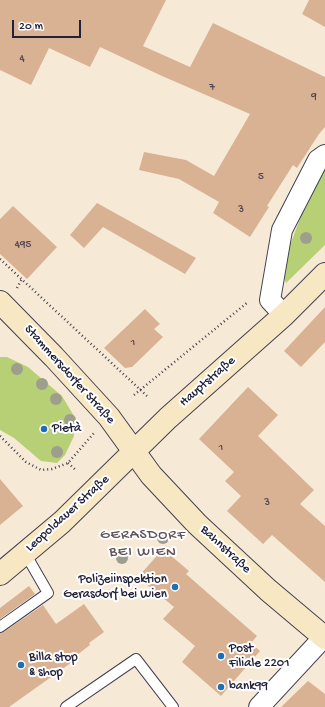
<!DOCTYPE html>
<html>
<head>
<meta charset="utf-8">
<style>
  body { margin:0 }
  #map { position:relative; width:325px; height:707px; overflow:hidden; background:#f6ead6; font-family:"Gochi Hand",sans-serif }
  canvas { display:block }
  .scale { position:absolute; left:12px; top:20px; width:69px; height:18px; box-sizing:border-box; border:2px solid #22223b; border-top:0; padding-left:5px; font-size:12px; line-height:14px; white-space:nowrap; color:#22223b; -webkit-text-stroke:3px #fff; paint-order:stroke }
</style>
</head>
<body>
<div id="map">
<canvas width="325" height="707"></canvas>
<div class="scale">20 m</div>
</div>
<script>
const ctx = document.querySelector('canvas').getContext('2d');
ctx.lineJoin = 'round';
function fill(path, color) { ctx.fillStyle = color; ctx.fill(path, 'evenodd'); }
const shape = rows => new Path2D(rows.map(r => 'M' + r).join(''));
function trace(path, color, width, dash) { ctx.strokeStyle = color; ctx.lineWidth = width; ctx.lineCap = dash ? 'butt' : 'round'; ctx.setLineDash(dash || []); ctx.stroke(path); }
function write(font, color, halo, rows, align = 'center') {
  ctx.font = font + ' "Gochi Hand",sans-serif'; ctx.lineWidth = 4; ctx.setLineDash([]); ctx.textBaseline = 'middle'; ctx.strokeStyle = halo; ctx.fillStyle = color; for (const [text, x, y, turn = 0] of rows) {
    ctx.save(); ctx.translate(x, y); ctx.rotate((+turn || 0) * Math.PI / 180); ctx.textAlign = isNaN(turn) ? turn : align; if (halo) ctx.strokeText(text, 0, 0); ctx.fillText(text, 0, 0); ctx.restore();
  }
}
const green = shape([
  [325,169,325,245,286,283,282,272,285,258,308,198],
  [0,357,7,357,28,367,62,396,74,416,74,436,65,455,57,463,41,461,14,438,0,430]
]);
const building = shape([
  [0,0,166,0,143,46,190,67,213,23,325,77,325,127,319,134,297,168,293,165,267,206,269,207,250,237,213,213,219,202,179,179,139,170,144,152,186,160,214,176,250,114,162,76,100,47,90,67,49,48,31,85,0,70],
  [309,0,325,0,325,27,302,14],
  [97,203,196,258,185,274,103,227,84,248,70,235],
  [13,206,57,247,27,279,0,254,0,219],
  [325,307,325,342,301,367,284,351],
  [145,309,160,324,154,329,163,337,132,367,125,368,104,348],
  [248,387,278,415,258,436,314,490,300,504,325,526,325,582,272,535,263,544,227,511,241,496,225,481,234,472,199,439],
  [0,479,23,506,0,525],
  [163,549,189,571,186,574,257,636,251,643,260,651,221,696,182,662,195,646,163,619,174,607,138,577],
  [29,586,35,594,0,619,0,608],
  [84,604,104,632,89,643,90,645,73,658,75,660,9,707,0,707,0,633,4,632,43,605,56,624],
  [308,681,325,694,325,707,281,707]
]);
const path = shape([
  [0,259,147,396],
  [17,288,22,279],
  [134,395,248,302],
  [0,436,26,462,41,470,52,469,68,463,94,433],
  [68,463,77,471]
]);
const lane = shape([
  [0,627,48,593,25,553],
  [66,707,136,659,173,707]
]);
const street = shape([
  [284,315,270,300,282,230,318,160,325,155],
  [259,707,324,637]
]);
const secondary = shape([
  [0,302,54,357,109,417,151,475,197,524,268,590,325,638],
  [0,574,62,522,168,418,284,315,325,274]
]);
const trees = [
  [306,238],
  [17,369],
  [42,384],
  [56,399],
  [70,420],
  [57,452],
  [163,538],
  [122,558]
];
const markers = [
  [44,429,4,"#1f6fb2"],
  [175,587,4,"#1f6fb2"],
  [221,656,4,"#1f6fb2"],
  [21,665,4,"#1f6fb2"],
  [221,687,4,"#1f6fb2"]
];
const numberNames = [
  ["4",22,59],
  ["7",212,88],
  ["9",314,97],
  ["5",261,177],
  ["3",241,210],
  ["495",23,245],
  ["1",133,343],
  ["1",221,448],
  ["3",267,503]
];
const streetNames = [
  ["Stammersdorfer Straße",69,375,48],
  ["Hauptstraße",208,382,-41],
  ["Leopoldauer Straße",68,514,-42],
  ["Bahnstraße",225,550,43]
];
const poiNames = [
  ["Pietà",52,429],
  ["Polizeiinspektion",167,580,"right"],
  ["Gerasdorf bei Wien",167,595,"right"],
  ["Post",229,649],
  ["Filiale 2201",229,664],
  ["Billa stop",29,658],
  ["& shop",29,673],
  ["bank99",229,687]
];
const quarterNames = [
  ["GERASDORF",143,536],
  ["BEI WIEN",143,553]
];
fill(green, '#b8d075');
fill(building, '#d9b293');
trace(lane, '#424052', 12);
trace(street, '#424052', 22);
trace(secondary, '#424052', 24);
trace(path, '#424052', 2.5, [1, 3]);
trace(lane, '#fff', 10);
trace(street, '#fff', 20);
trace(secondary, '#f7e8c3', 22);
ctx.fillStyle = '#9e9e8c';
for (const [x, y] of trees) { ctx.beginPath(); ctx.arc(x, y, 6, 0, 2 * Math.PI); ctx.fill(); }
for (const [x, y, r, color] of markers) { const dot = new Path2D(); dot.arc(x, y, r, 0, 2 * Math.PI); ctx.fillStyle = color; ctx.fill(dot); trace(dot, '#fff', 1.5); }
write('11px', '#504651', null, numberNames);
write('13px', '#22223b', '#fff', streetNames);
write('13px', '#22223b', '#fff', poiNames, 'left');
ctx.letterSpacing = '1px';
write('15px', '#62545a', '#fff', quarterNames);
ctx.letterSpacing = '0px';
</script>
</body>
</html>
